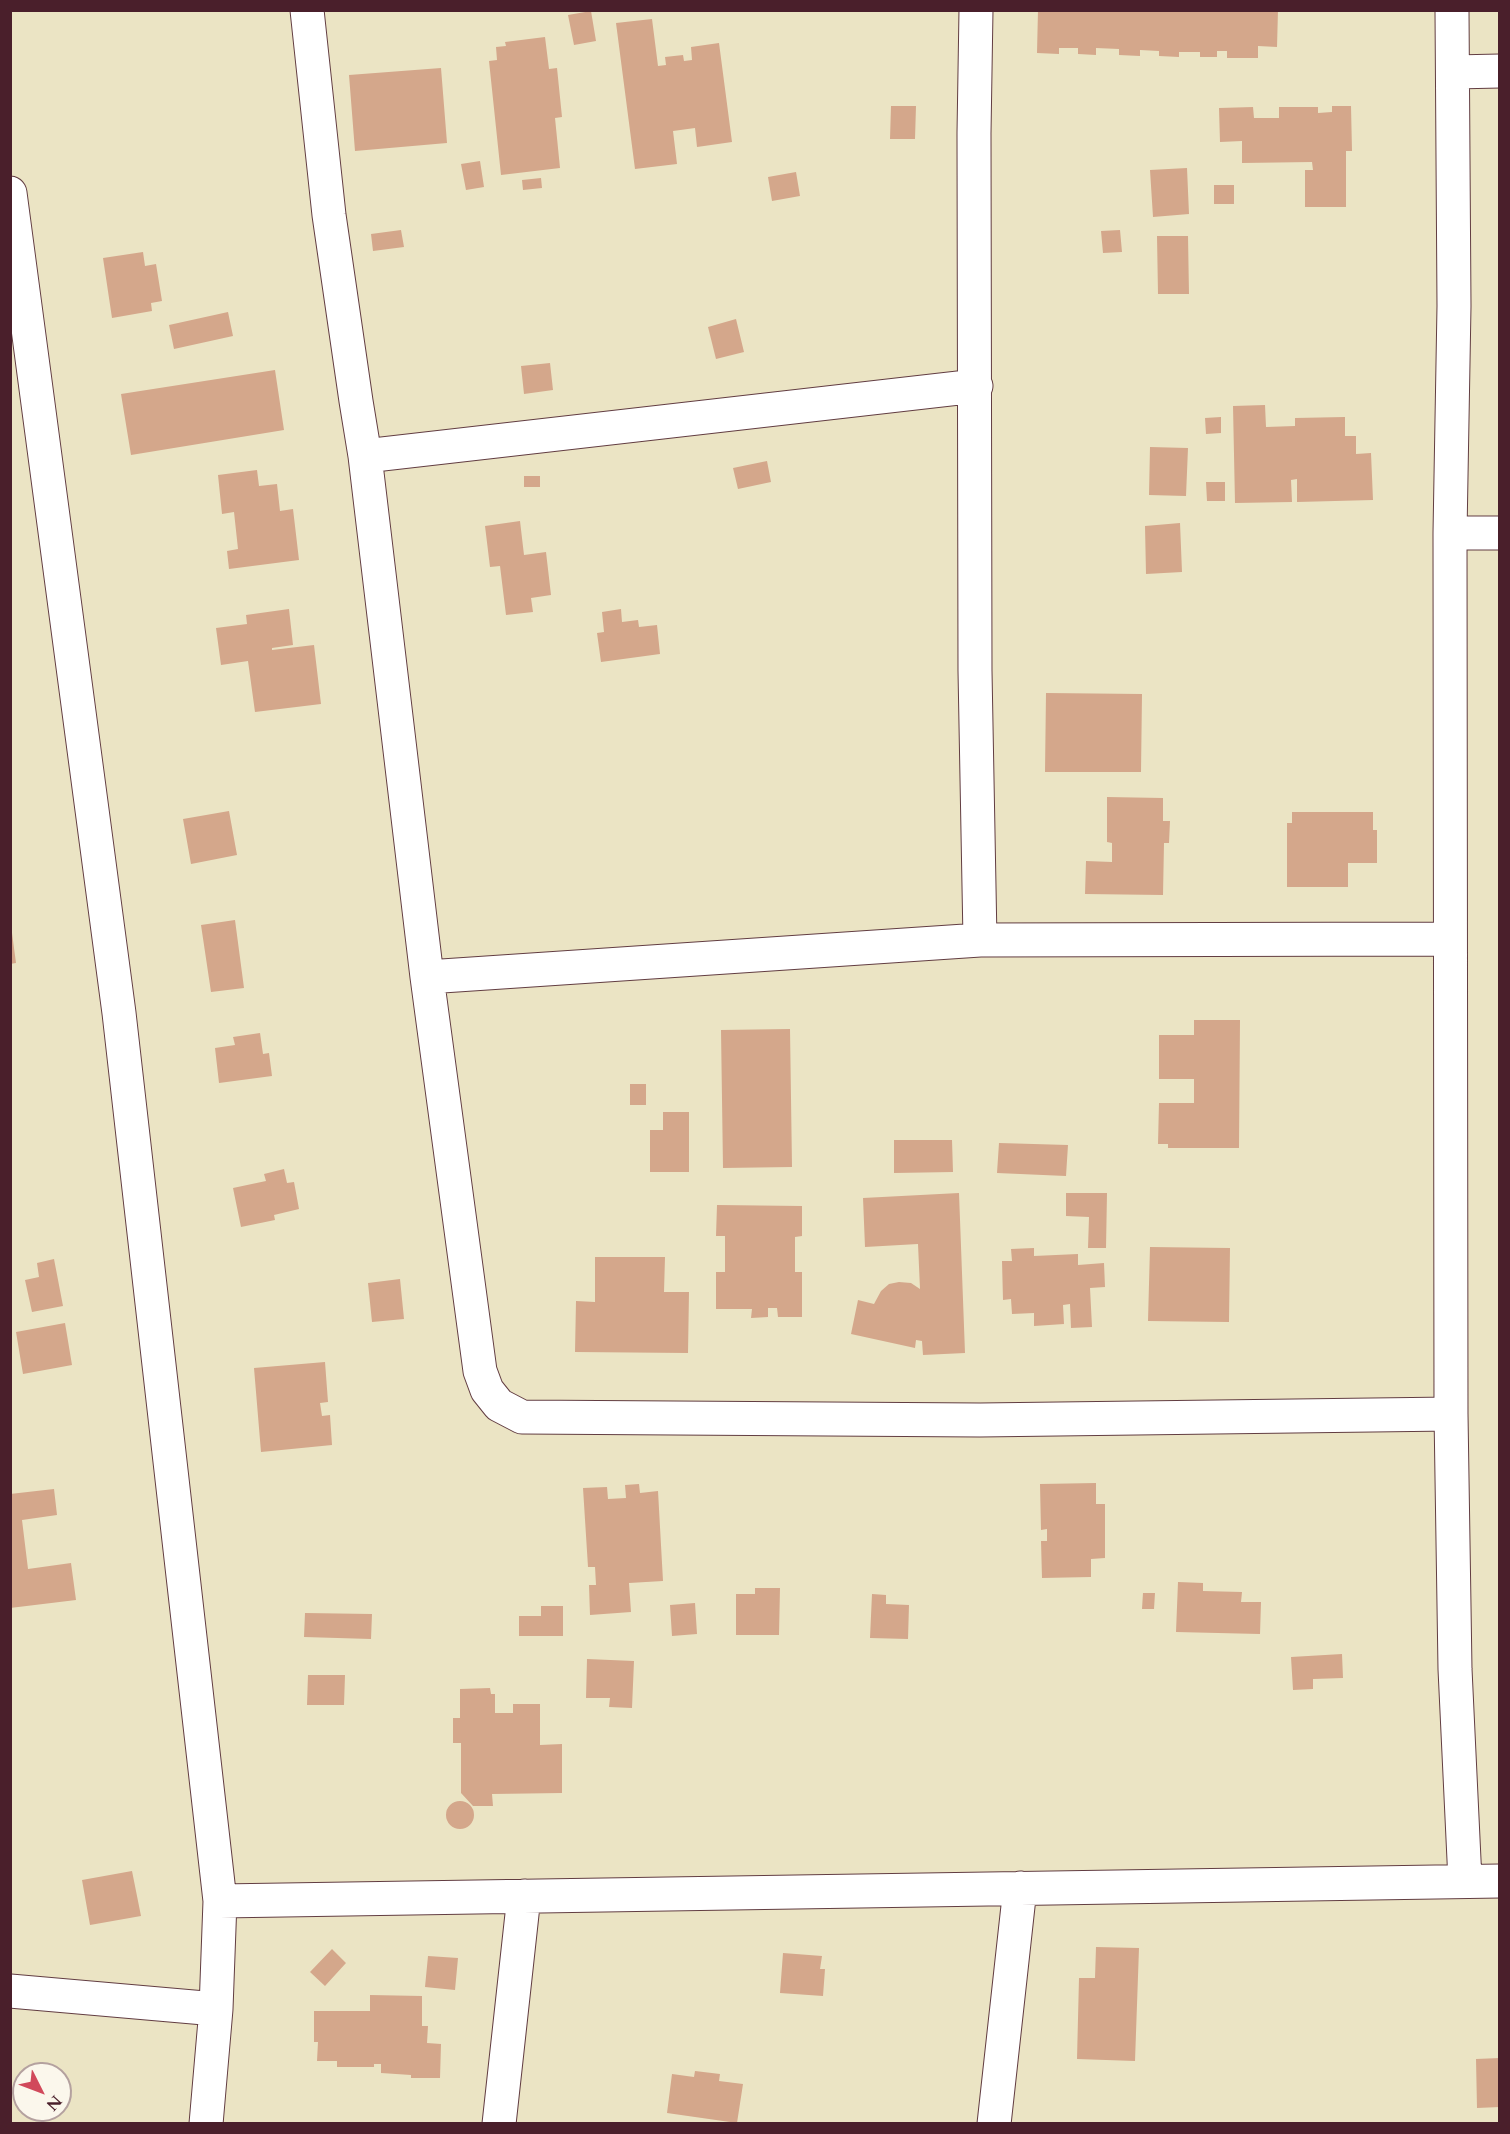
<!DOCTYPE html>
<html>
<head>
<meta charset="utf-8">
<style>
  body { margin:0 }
  #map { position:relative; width:1510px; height:2134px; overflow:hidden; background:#ebe4c4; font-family:Cardo,serif }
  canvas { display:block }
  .frame { position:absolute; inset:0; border:12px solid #4a1f2b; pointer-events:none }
  .north { position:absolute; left:12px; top:2062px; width:60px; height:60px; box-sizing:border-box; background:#fbf7ec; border:2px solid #b4a19f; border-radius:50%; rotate:132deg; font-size:16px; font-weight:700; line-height:24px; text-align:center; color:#4a1f2b }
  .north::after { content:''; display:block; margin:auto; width:21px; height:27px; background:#d1495b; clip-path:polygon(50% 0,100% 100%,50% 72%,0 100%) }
</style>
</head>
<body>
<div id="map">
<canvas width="1510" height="2134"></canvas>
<div class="frame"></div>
<div class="north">N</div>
</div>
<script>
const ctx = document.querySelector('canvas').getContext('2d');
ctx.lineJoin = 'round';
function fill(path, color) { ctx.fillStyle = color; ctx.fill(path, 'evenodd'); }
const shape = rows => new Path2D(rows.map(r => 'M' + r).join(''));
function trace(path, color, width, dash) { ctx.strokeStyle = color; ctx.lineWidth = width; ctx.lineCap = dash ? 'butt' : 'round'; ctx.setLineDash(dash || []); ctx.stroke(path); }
const building = shape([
  [1038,10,1278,10,1277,47,1258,46,1258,58,1227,58,1227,51,1217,51,1217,57,1200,57,1200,52,1179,52,1179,57,1159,56,1159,51,1140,50,1140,56,1119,55,1119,49,1096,48,1096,55,1078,54,1078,48,1059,48,1059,54,1037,53],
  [591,11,596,41,574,45,568,15],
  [652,19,658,66,666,65,665,57,683,55,684,61,692,60,691,47,719,43,732,142,697,147,695,128,673,131,677,164,635,169,616,23],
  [545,37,549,69,557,68,562,117,555,118,560,168,501,175,489,61,497,60,496,47,506,46,505,42],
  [441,68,447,143,355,151,349,75],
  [891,106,916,106,915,139,890,139],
  [1332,106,1351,106,1352,151,1346,151,1346,207,1305,207,1305,170,1313,170,1312,162,1242,163,1242,141,1220,142,1219,108,1253,107,1254,118,1279,118,1279,107,1318,107,1318,113,1332,112],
  [480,161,484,187,466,190,461,164],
  [1187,168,1189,214,1153,217,1150,170],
  [796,172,800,196,772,201,768,177],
  [541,178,542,188,523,190,522,180],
  [1214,185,1234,185,1234,204,1214,204],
  [401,230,404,247,373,251,371,234],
  [1120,230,1122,252,1103,253,1101,231],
  [1157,236,1188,236,1189,294,1158,294],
  [143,252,145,266,156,264,162,301,151,303,152,311,112,318,103,258],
  [228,312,233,336,174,349,169,325],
  [736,319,744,352,716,359,708,327],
  [550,363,553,390,524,394,521,366],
  [275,370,284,430,131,455,121,394],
  [1265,405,1266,427,1295,426,1295,418,1345,417,1345,436,1356,436,1356,454,1371,453,1373,500,1297,502,1297,479,1291,480,1292,502,1235,503,1233,406],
  [1221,417,1221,433,1206,434,1205,418],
  [1150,447,1188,448,1186,496,1149,495],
  [767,461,771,482,738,489,733,468],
  [257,470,259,486,277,484,280,511,293,509,299,560,229,569,227,551,238,549,234,512,222,514,218,475],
  [524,476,540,476,540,487,524,487],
  [1206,482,1225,482,1225,501,1207,501],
  [520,521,524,555,546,552,551,595,531,598,533,612,506,615,500,566,490,567,485,526],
  [1180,523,1182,572,1146,574,1145,526],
  [289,609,293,645,272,648,272,650,314,645,321,704,255,712,248,661,221,665,216,628,247,624,246,615],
  [621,609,622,622,638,620,639,627,657,625,660,654,601,662,597,633,604,632,602,612],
  [1046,693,1142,694,1141,772,1045,772],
  [1107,797,1163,798,1163,821,1170,821,1169,843,1164,843,1163,895,1085,894,1086,861,1112,862,1112,843,1107,842],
  [229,811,237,855,191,864,183,819],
  [1292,812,1373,812,1373,830,1377,830,1377,863,1348,863,1348,887,1287,887,1287,823,1292,823],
  [235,920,244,988,211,992,201,925],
  [12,933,16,963,10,964,10,934],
  [1194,1020,1240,1020,1239,1148,1168,1148,1168,1144,1158,1144,1159,1103,1194,1103,1194,1079,1159,1079,1159,1035,1194,1035],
  [790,1029,792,1167,723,1168,721,1030],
  [260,1033,263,1054,269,1053,272,1076,219,1083,215,1048,235,1045,233,1037],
  [630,1084,646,1084,646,1105,630,1105],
  [663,1112,689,1112,689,1172,650,1172,650,1130,663,1130],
  [894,1140,952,1140,953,1172,894,1173],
  [999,1143,1068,1145,1066,1176,997,1173],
  [284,1169,287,1183,294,1182,299,1209,274,1215,275,1220,241,1227,233,1188,266,1181,264,1174],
  [959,1193,965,1353,923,1355,922,1341,916,1340,915,1348,851,1334,858,1300,874,1304,881,1291,889,1284,899,1282,911,1283,920,1289,918,1244,865,1247,863,1198],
  [1066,1193,1107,1193,1106,1248,1088,1248,1089,1217,1066,1216],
  [717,1205,802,1206,802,1236,795,1237,795,1272,802,1272,802,1317,778,1317,777,1308,768,1308,768,1317,751,1318,752,1309,716,1309,716,1272,725,1272,725,1236,716,1236],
  [1150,1247,1230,1248,1229,1322,1148,1321],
  [1034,1248,1034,1256,1078,1254,1078,1265,1104,1263,1105,1287,1090,1288,1092,1327,1071,1328,1070,1304,1063,1305,1064,1324,1034,1326,1034,1313,1012,1314,1011,1299,1003,1300,1002,1261,1012,1261,1011,1249],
  [595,1257,665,1257,664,1292,689,1292,688,1353,575,1352,576,1301,595,1302],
  [54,1259,63,1306,32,1312,25,1280,39,1277,37,1263],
  [400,1279,404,1319,372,1322,368,1283],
  [65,1323,72,1365,23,1374,16,1332],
  [325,1362,328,1402,320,1403,322,1416,330,1415,332,1445,261,1452,254,1368],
  [1096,1483,1096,1504,1105,1504,1105,1558,1091,1559,1091,1577,1042,1578,1041,1541,1047,1541,1047,1529,1041,1530,1040,1484],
  [639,1484,640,1493,658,1491,663,1581,629,1583,631,1612,590,1615,589,1585,596,1585,595,1567,588,1567,583,1488,607,1487,608,1499,626,1498,625,1485],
  [54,1489,57,1515,22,1520,28,1569,71,1563,76,1600,10,1608,10,1494],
  [1178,1582,1203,1583,1203,1591,1242,1592,1241,1602,1261,1602,1260,1634,1176,1632],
  [755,1588,780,1588,779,1635,736,1635,736,1594,755,1594],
  [1143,1593,1155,1593,1154,1609,1142,1609],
  [872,1594,886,1595,886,1604,909,1605,908,1639,870,1638],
  [695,1603,697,1634,672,1636,670,1605],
  [541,1606,563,1606,563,1636,519,1636,519,1616,541,1616],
  [305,1613,372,1614,371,1639,304,1637],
  [1342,1654,1343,1678,1313,1679,1313,1689,1293,1690,1291,1657],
  [587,1659,634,1661,632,1708,609,1707,610,1698,586,1698],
  [308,1675,345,1675,344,1705,307,1705],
  [490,1688,491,1694,495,1694,495,1713,513,1713,513,1704,540,1704,540,1745,562,1744,562,1793,492,1794,493,1806,473,1806,461,1793,461,1743,453,1743,453,1718,460,1718,460,1689],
  '446 1815a14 14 0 1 1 28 0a14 14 0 1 1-28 0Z',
  [132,1871,141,1916,90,1925,82,1880],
  [1096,1947,1139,1948,1135,2061,1077,2059,1079,1978,1095,1978],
  [332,1949,346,1963,325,1986,310,1972],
  [783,1953,822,1956,820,1969,825,1969,823,1996,780,1993],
  [428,1956,458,1958,455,1990,425,1987],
  [370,1995,422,1996,422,2026,428,2026,427,2043,441,2044,440,2078,411,2078,411,2075,381,2073,381,2064,374,2064,374,2067,337,2067,337,2061,317,2061,318,2042,314,2042,314,2011,370,2011],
  [1500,2058,1500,2107,1477,2108,1476,2059],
  [695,2071,720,2074,719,2081,743,2084,737,2123,667,2113,672,2074,694,2077]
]);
const street = shape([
  [307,10,329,215,356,401,365,456,427,977,480,1371,487,1390,499,1405,522,1417,980,1420,1451,1414],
  [976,10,974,133,975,671,980,940],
  [1452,10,1454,306,1450,533,1451,1414,1455,1669,1465,1881],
  [1454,72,1500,71],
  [10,193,119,1013,220,1901,216,2009,206,2124],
  [365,456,976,386],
  [1450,533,1500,533],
  [427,977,980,940,1450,939],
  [220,1901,1500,1881],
  [10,1991,216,2009],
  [499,2124,524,1896],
  [994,2124,1020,1888]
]);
fill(building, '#d4a78b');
trace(street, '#623d42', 35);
trace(street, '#fff', 33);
</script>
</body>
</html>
